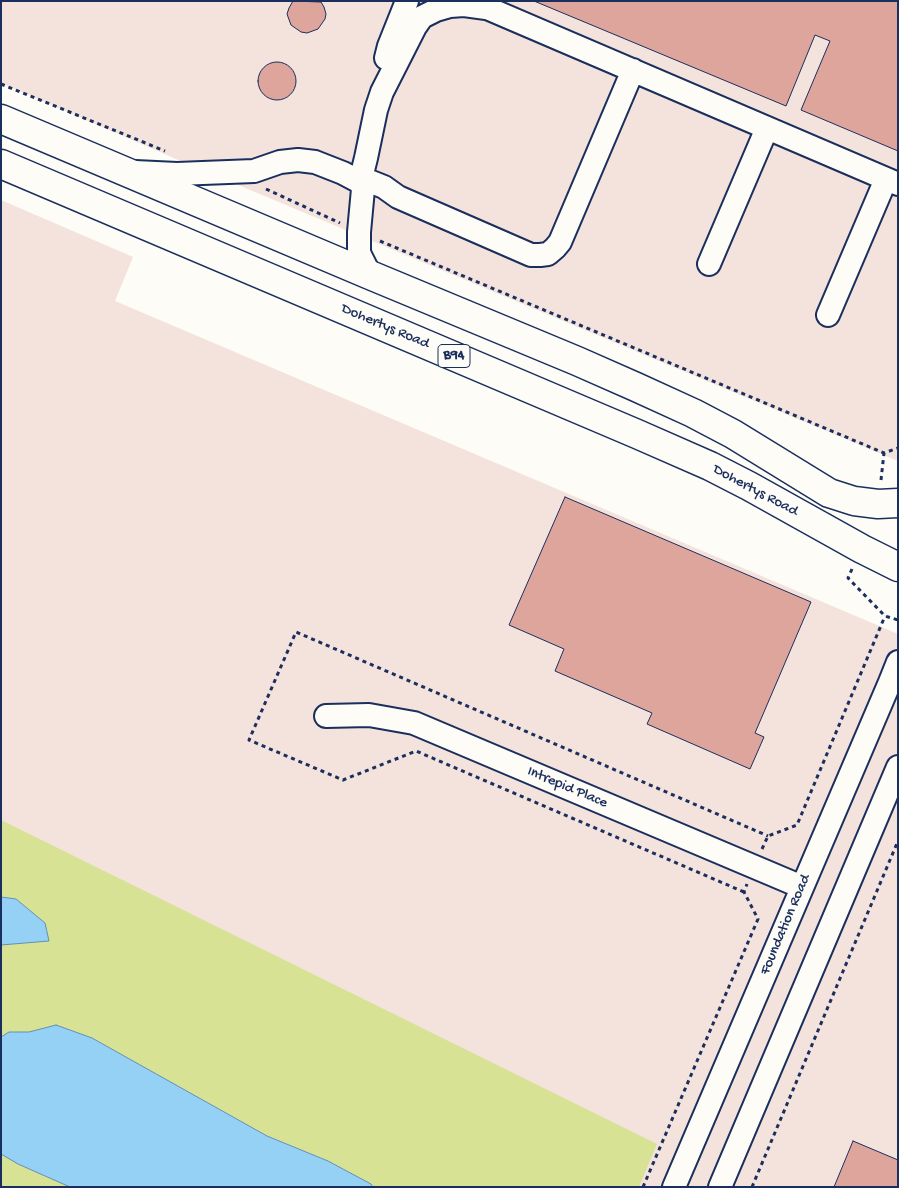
<!DOCTYPE html>
<html>
<head>
<meta charset="utf-8">
<style>
  body { margin:0 }
  #map { position:relative; width:899px; height:1188px; overflow:hidden; background:#fdfcf7; font-family:"Gochi Hand",sans-serif }
  canvas { display:block }
  .frame { position:absolute; inset:0; border:2px solid #1b2f5e; pointer-events:none }
</style>
</head>
<body>
<div id="map">
<canvas width="899" height="1188"></canvas>
<div class="frame"></div>
</div>
<script>
const ctx = document.querySelector('canvas').getContext('2d');
ctx.lineJoin = 'round';
function fill(path, color) { ctx.fillStyle = color; ctx.fill(path, 'evenodd'); }
const shape = rows => new Path2D(rows.map(r => 'M' + r).join(''));
function trace(path, color, width, dash) { ctx.strokeStyle = color; ctx.lineWidth = width; ctx.lineCap = dash ? 'butt' : 'round'; ctx.setLineDash(dash || []); ctx.stroke(path); }
function write(font, color, halo, rows, align = 'center') {
  ctx.font = font + ' "Gochi Hand",sans-serif'; ctx.lineWidth = 4.5; ctx.setLineDash([]); ctx.textBaseline = 'middle'; ctx.strokeStyle = halo; ctx.fillStyle = color; for (const [text, x, y, turn = 0] of rows) {
    ctx.save(); ctx.translate(x, y); ctx.rotate((+turn || 0) * Math.PI / 180); ctx.textAlign = isNaN(turn) ? turn : align; if (halo) ctx.strokeText(text, 0, 0); ctx.fillText(text, 0, 0); ctx.restore();
  }
}
const built = shape([
  [1,1,898,1,898,461,176,159,1,83],
  [1,200,133,257,115,301,898,634,898,1187,1,1187]
]);
const green = shape([
  [1,820,657,1144,639,1187,1,1187]
]);
const water = shape([
  [1,897,16,899,45,923,49,941,1,945,1,897],
  [56,1025,92,1038,267,1136,328,1161,371,1184,373,1187,70,1187,18,1164,1,1154,1,1037,9,1032,29,1032,56,1025]
]);
const building = shape([
  [293,1,321,2,324,7,326,14,325,19,318,29,307,33,301,32,291,25,287,14,289,8,293,1],
  [534,1,898,1,898,151,801,110,830,41,815,35,786,106,534,1],
  '258 81a19 19 0 1 1 38 0a19 19 0 1 1-38 0Z',
  [565,497,811,602,755,733,764,737,750,769,647,724,652,713,555,671,564,649,509,625,565,497],
  [853,1141,898,1160,898,1187,834,1187,853,1141]
]);
const path = shape([
  [1,84,165,151],
  [266,189,340,223],
  [380,241,884,453,898,448],
  [881,480,884,453],
  [852,569,848,578,885,616,898,620],
  [762,849,768,836,797,825,885,616],
  [744,892,416,751,343,780,249,740,296,632,768,836],
  [643,1187,758,919,744,892,747,884],
  [752,1187,898,841]
]);
const minor = shape([
  [473,2,898,184],
  [486,8,464,5,450,6,436,10,422,17,415,27,382,92,376,110,366,158,360,182,369,181,384,187,398,197,531,255,540,255,548,254,555,248,560,242,633,70],
  [386,58,389,46,407,1],
  [135,172,177,174,254,171,280,162,298,160,315,162,343,173,360,182,363,189,359,232,359,253,370,275],
  [709,264,767,128],
  [828,315,886,179],
  [326,716,369,715,414,723,802,887],
  [674,1187,890,682,898,662],
  [720,1187,898,767]
]);
const major = shape([
  [1,119,370,275,577,361,636,387,693,413,733,434,829,493,854,501,878,504,898,503],
  [1,164,637,434,710,466,749,486,862,549,898,567]
]);
const shields = [
  [454,356,32]
];
const shieldNames = [
  ["B94",454,356]
];
const streetNames = [
  ["Dohertys Road",385,327,23],
  ["Dohertys Road",755,491,28],
  ["Intrepid Place",567,788,23],
  ["Foundation Road",786,925,-67]
];
fill(built, '#f4e2dc');
fill(green, '#d7e295');
fill(water, '#95d0f5');
trace(water, '#6490b9', 1);
fill(building, '#dea59c');
trace(building, '#1b2f5e', 1);
trace(minor, '#1b2f5e', 26);
trace(major, '#1b2f5e', 31);
trace(path, '#1b2f5e', 3, [4, 4]);
trace(minor, '#fdfcf7', 22);
trace(major, '#fdfcf7', 28);
for (const [x, y, w] of shields) { const box = new Path2D(); box.roundRect(x - w / 2, y - 11.5, w, 23, 4); ctx.fillStyle = '#fdfcf7'; ctx.fill(box); trace(box, '#1b2f5e', 1); }
write('bold 14px', '#1b2f5e', null, shieldNames);
write('15px', '#1b2f5e', '#fdfcf7', streetNames);
</script>
</body>
</html>
